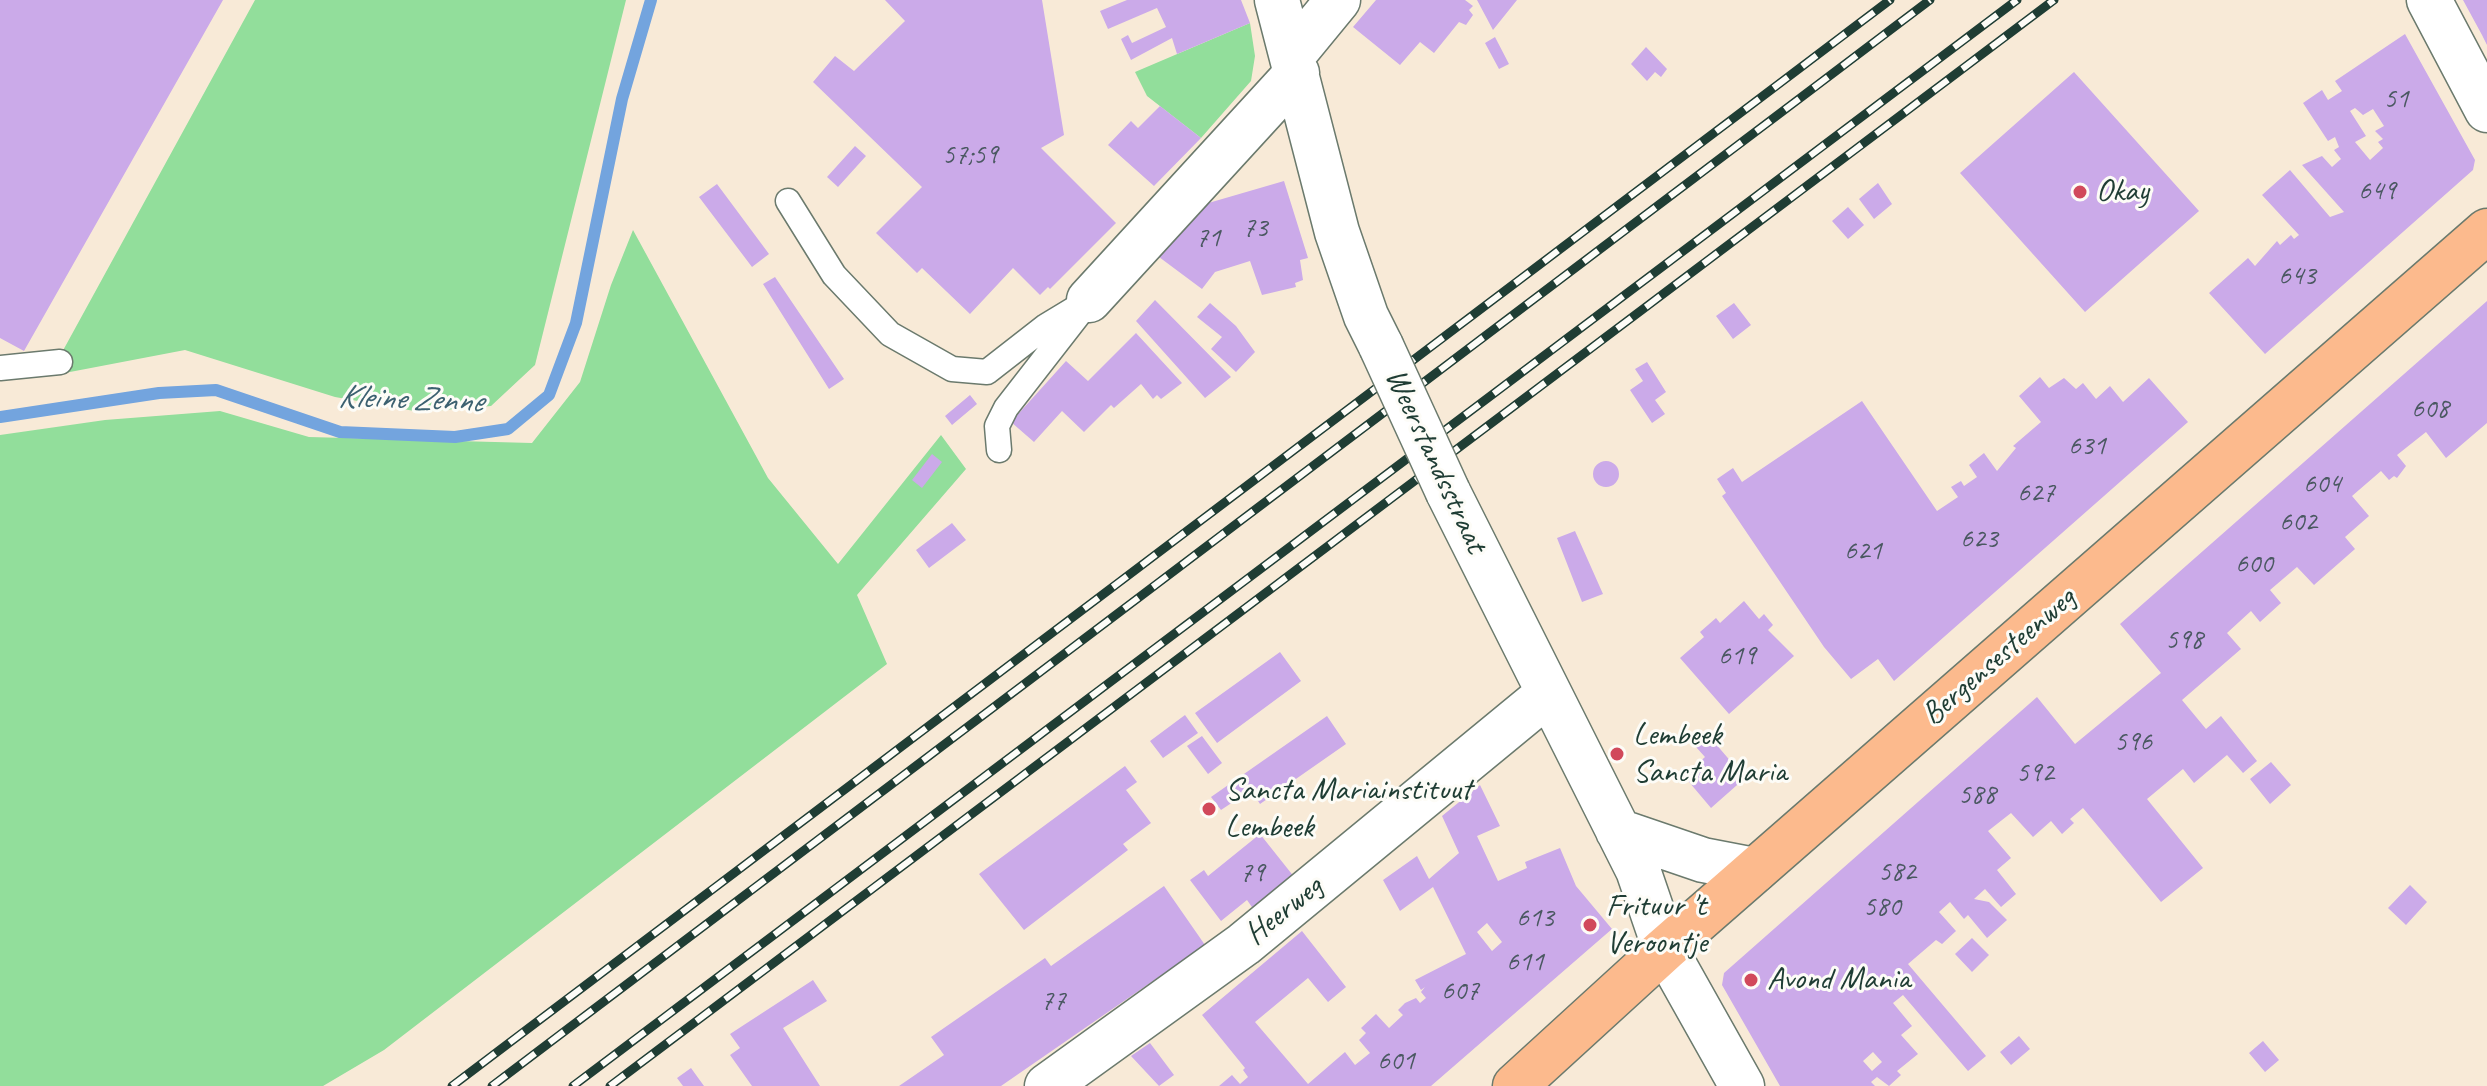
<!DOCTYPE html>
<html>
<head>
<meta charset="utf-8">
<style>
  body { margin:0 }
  canvas { display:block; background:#f8ead7 }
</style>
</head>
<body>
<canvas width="2487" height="1086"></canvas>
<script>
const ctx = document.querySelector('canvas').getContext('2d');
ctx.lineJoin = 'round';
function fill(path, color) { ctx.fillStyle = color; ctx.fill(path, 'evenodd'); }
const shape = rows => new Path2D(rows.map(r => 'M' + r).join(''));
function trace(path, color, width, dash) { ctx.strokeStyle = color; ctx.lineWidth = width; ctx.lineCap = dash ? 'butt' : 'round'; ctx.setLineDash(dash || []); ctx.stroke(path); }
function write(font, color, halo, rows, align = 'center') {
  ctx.font = font + ' Caveat,sans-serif'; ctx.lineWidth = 6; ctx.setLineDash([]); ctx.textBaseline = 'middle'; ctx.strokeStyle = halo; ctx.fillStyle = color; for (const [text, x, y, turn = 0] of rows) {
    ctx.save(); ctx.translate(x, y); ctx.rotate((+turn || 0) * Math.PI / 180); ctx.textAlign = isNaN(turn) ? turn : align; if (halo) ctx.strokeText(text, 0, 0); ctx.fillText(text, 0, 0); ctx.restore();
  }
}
const green = shape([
  [255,0,626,0,535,365,491,406,420,412,335,397,185,350,49,376],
  [1250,23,1255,56,1251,81,1201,138,1147,96,1135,72],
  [633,230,768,478,838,564,941,435,966,469,857,595,887,664,384,1050,323,1086,0,1086,0,435,105,420,220,411,309,437,532,443,580,382,611,285]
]);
const stream = shape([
  [0,417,159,393,216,390,340,432,455,437,508,429,549,395,576,323,622,99,651,0]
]);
const building = shape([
  [0,0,223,0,24,351,0,338],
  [885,0,1042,0,1064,135,1041,148,1116,223,1050,289,1048,287,1040,295,1013,268,970,314,922,268,917,273,876,233,922,187,813,82,835,56,854,71,905,21],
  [1127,0,1241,0,1250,23,1177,54,1172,38,1131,60,1121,39,1128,35,1132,43,1166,27,1157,8,1108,29,1100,11],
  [1376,0,1465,0,1473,6,1469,10,1473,15,1466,25,1459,22,1434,53,1420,42,1400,65,1353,27],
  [1477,0,1517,0,1493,30],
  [2463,0,2487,0,2487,45,2482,35],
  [2405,34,2475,160,2473,170,2265,354,2209,293,2248,258,2255,266,2277,241,2280,245,2291,235,2294,239,2299,235,2262,195,2290,170,2330,217,2344,212,2302,165,2322,156,2332,167,2341,159,2334,150,2339,147,2335,137,2328,141,2303,103,2322,90,2328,100,2342,91,2335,81],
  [2355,108,2363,115,2373,109,2384,126,2375,131,2383,139,2378,142,2383,148,2370,160,2355,142,2366,136,2350,111],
  [1495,37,1509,64,1499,69,1485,43],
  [1646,47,1667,69,1661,77,1655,72,1647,81,1631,64],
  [2074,72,2199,211,2085,312,1960,173],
  [1160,106,1201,138,1154,186,1108,145,1131,121,1138,128],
  [855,146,866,156,838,187,827,177],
  [1284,181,1308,258,1300,260,1303,280,1295,283,1296,287,1262,295,1250,261,1215,272,1202,289,1159,257,1184,222,1205,204],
  [1878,183,1892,204,1874,219,1859,199],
  [717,184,769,254,752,267,699,197],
  [1848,207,1864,225,1848,239,1832,221],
  [775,277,844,379,829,389,763,284],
  [1155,300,1231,377,1205,398,1136,321],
  [2487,301,2487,423,2446,458,2426,432,2397,455,2406,466,2397,478,2394,476,2389,480,2381,471,2352,496,2369,516,2345,537,2355,549,2314,585,2297,567,2270,590,2281,603,2260,622,2251,611,2227,633,2241,649,2182,700,2206,729,2221,716,2257,761,2243,773,2227,755,2194,783,2183,769,2147,799,2203,868,2161,902,2083,808,2070,819,2074,823,2062,834,2051,821,2033,837,2011,813,1988,831,2011,858,1997,870,2016,894,2001,907,1985,889,1974,899,1989,902,2007,920,1987,938,1968,915,1964,919,1950,902,1939,912,1956,931,1942,944,1936,940,1908,964,1986,1056,1968,1071,1903,995,1893,1003,1912,1026,1901,1035,1918,1054,1897,1071,1901,1075,1889,1086,1877,1077,1871,1082,1875,1086,1780,1086,1722,985,1724,973,2037,697,2075,744,2161,673,2120,624],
  [1873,1052,1882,1062,1872,1071,1863,1061],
  [1210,303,1236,326,1255,352,1236,372,1211,349,1222,337,1197,317],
  [1734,303,1751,325,1733,339,1716,316],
  [1136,333,1182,383,1161,399,1157,395,1153,399,1141,384,1114,408,1111,405,1084,432,1062,411,1034,442,1011,422,1066,361,1088,381],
  [1647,362,1666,392,1655,400,1665,414,1652,423,1630,390,1643,381,1635,369],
  [2040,377,2049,388,2064,378,2076,389,2083,383,2096,399,2110,386,2123,402,2149,378,2188,422,1894,681,1878,659,1851,679,1824,647,1722,496,1726,493,1717,479,1733,468,1742,482,1862,401,1937,511,1958,497,1951,487,1961,481,1964,486,1977,477,1969,465,1984,453,1997,471,2016,448,2013,446,2041,422,2019,396],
  [970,395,977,404,952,425,945,416],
  [932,454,942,462,922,488,912,480],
  '1593 474a13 13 0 1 1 26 0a13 13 0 1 1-26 0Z',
  [952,523,966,540,929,568,916,550],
  [1575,531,1603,594,1582,602,1557,538],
  [1744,601,1759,619,1764,614,1773,625,1768,630,1794,656,1729,714,1680,658,1704,637,1700,632,1716,618,1720,623],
  [1280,652,1301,681,1217,743,1195,713],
  [1185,715,1198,733,1163,758,1150,741],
  [1327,716,1346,744,1260,804,1251,790,1221,810,1211,797],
  [1202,736,1222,763,1208,774,1187,746],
  [1705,738,1715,743,1745,778,1711,808,1684,776,1705,757,1696,747],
  [2271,762,2291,785,2270,804,2250,779],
  [1125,766,1137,782,1126,790,1151,823,1123,844,1128,850,1024,930,979,874],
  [1480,785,1500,826,1477,836,1498,881,1527,868,1525,862,1560,848,1576,886,1612,929,1431,1086,1219,1086,1232,1075,1240,1084,1248,1077,1243,1070,1245,1068,1202,1015,1302,931,1346,987,1328,1002,1308,978,1255,1022,1308,1084,1345,1052,1355,1065,1370,1053,1359,1040,1366,1033,1361,1028,1376,1014,1389,1028,1403,1015,1398,1010,1405,1003,1416,998,1420,1003,1426,998,1421,992,1425,987,1421,990,1415,980,1466,954,1433,887,1400,911,1383,880,1417,856,1429,879,1459,853,1442,816],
  [1487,923,1502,942,1492,951,1477,932],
  [1260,834,1295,878,1254,910,1247,900,1221,921,1190,880,1204,870,1208,876],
  [2410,885,2427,902,2406,925,2388,908],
  [1164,886,1205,945,1001,1086,899,1086,944,1055,931,1037,1045,958,1051,966],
  [1972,938,1989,955,1972,972,1955,954],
  [813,980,827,1001,783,1028,820,1086,752,1086,730,1055,740,1048,730,1034],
  [2019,1036,2030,1049,2011,1065,2000,1052],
  [2263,1041,2279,1060,2265,1072,2249,1053],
  [1150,1043,1174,1075,1159,1086,1131,1056],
  [691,1068,704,1086,683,1086,677,1078]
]);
const service = shape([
  [788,201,834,275,890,334,952,369,987,372,1046,326,1089,300],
  [0,368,60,362],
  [999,450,997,426,1006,408,1083,309]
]);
const minor = shape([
  [1277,0,1337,232,1366,316,1381,346],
  [2429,0,2487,110],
  [1292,56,1338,0],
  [1089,300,1297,73],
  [1448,492,1638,870,1665,949,1742,1086],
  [1618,831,1703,860,1755,870],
  [1047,1086,1244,944,1549,693]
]);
const primary = shape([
  [1515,1086,1665,949,2487,231]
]);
const rail = shape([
  [452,1086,1890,0],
  [492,1086,1930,0],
  [573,1086,2017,0],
  [610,1086,2054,0]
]);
const minorBridge = shape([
  [1381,346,1448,492]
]);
const markers = [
  [2080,192,8,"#d1495b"],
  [1617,754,8,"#d1495b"],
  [1209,809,8,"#d1495b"],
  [1590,925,8,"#d1495b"],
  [1751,980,8,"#d1495b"]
];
const numberNames = [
  ["51",2396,100],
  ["57;59",970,156],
  ["649",2377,192],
  ["73",1255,229],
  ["71",1208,239],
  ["643",2297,277],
  ["608",2430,410],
  ["631",2087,447],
  ["604",2322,485],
  ["627",2036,494],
  ["602",2298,523],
  ["623",1979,540],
  ["621",1863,552],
  ["600",2254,565],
  ["598",2184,641],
  ["619",1737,657],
  ["596",2133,743],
  ["592",2035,774],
  ["588",1977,796],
  ["582",1897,873],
  ["79",1252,874],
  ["580",1882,908],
  ["613",1535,919],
  ["611",1525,963],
  ["607",1460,992],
  ["77",1053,1002],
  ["601",1396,1062]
];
const poiNames = [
  ["Okay",2096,192],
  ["Lembeek",1633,736],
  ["Sancta Maria",1633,773],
  ["Sancta Mariainstituut",1225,791],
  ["Lembeek",1225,828],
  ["Frituur 't",1606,907],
  ["Veroontje",1606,944],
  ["Avond Mania",1767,980]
];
const streetNames = [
  ["Weerstandsstraat",1435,461,65],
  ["Bergensesteenweg",1999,657,-41],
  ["Heerweg",1284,911,-39]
];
const waterNames = [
  ["Kleine Zenne",410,400,2]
];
fill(green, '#92de9b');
trace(stream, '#73a4de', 12);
fill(building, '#cbaae9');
trace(service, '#6b7a6d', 27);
trace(minor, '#6b7a6d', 47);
trace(primary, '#6b7a6d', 47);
trace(service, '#fff', 24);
trace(minor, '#fff', 44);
trace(primary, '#fcba8d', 44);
trace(rail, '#1f3d34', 9);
trace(rail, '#fdfcf7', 6, [18]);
trace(minorBridge, '#6b7a6d', 47, []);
trace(minorBridge, '#fff', 44);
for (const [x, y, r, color] of markers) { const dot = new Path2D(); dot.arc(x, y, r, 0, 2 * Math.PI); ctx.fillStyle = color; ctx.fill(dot); trace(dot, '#fdfcf7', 3); }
write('28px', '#4a5861', null, numberNames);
write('32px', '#1f3d34', '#fdfcf7', poiNames, 'left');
write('32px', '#1f3d34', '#fdfcf7', streetNames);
write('italic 34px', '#3c6170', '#fdfcf7', waterNames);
</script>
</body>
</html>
